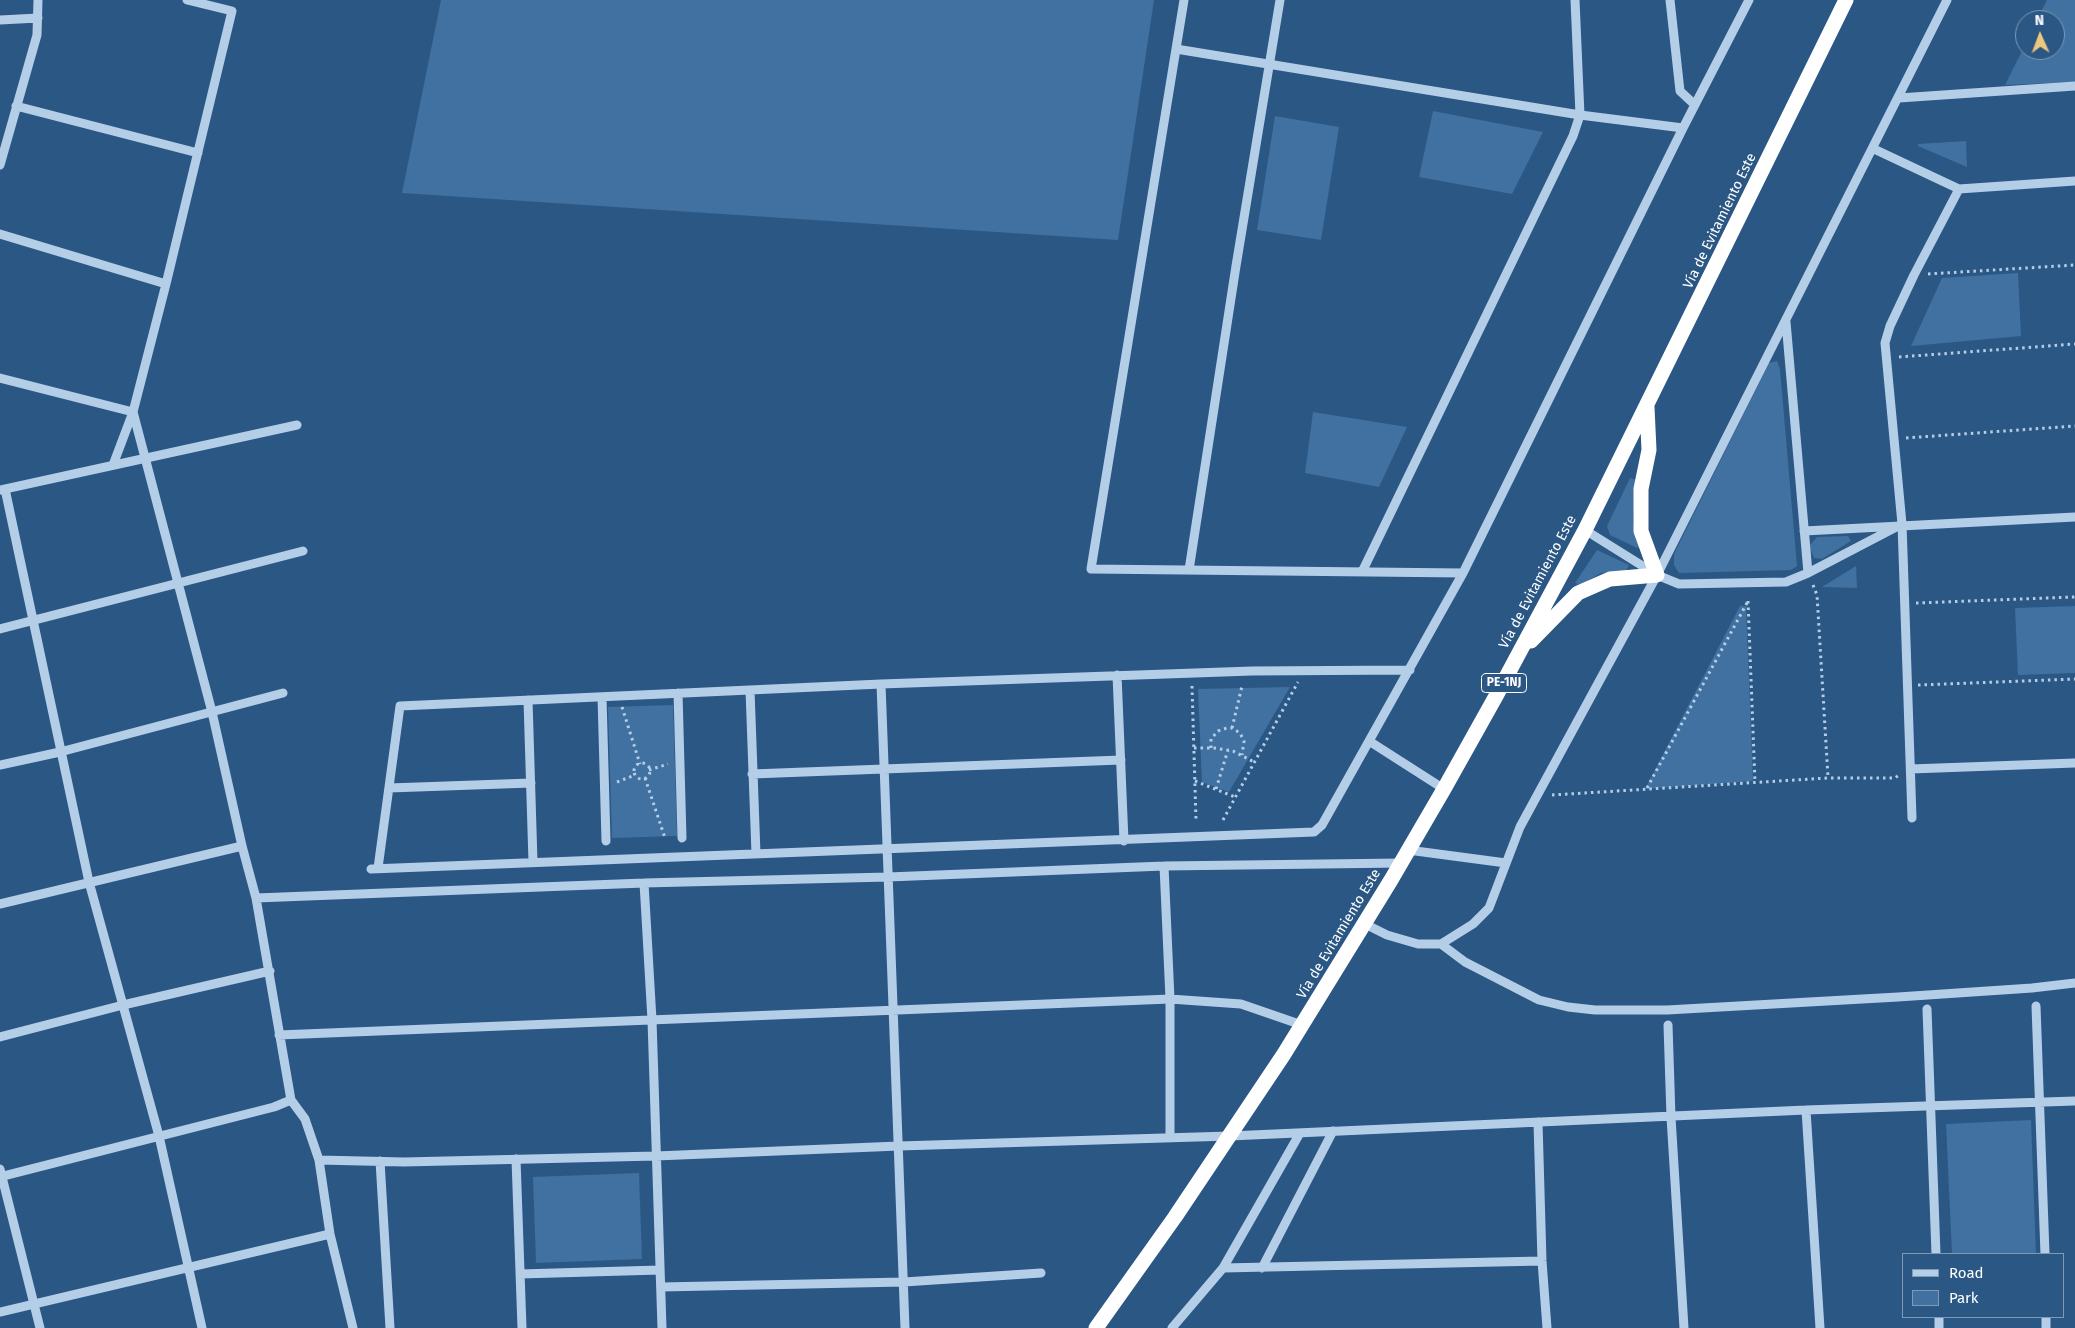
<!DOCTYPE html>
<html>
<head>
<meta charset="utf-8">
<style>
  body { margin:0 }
  #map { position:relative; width:2075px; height:1328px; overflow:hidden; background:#2b5784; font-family:"Fira Sans",sans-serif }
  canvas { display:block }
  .legend { position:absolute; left:1902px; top:1253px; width:162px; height:65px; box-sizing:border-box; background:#2b5784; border:1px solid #809ab5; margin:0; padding:6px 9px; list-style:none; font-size:15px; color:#fff }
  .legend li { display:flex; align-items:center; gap:10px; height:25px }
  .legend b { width:25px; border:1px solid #809ab5 }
  .north { position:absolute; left:2015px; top:10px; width:50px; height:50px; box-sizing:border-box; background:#2b5784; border:1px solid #809ab5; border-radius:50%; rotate:358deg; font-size:14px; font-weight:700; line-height:20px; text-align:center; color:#fff }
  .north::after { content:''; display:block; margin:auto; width:18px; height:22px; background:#edc77e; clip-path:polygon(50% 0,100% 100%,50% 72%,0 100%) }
</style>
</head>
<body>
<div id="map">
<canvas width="2075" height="1328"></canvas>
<ul class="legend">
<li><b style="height:6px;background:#b5cee7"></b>Road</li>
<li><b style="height:14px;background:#4071a0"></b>Park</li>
</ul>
<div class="north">N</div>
</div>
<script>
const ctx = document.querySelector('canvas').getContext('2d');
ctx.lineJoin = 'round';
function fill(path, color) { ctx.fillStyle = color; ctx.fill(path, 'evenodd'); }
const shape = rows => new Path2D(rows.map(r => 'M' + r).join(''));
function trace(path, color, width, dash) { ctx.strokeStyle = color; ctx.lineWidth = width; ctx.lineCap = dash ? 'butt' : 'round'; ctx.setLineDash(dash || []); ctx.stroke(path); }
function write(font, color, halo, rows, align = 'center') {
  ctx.font = font + ' "Fira Sans",sans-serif'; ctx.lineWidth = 4; ctx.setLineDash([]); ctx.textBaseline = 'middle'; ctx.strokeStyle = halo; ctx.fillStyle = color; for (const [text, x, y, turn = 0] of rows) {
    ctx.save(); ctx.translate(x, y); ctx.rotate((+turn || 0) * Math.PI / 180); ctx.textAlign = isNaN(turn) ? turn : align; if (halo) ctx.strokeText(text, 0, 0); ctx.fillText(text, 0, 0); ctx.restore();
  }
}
const green = shape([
  [441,0,1154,0,1118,240,402,193],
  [2047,0,2075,0,2075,82,2005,85,2025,45,2025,50,2055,50,2055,20,2037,20],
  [1433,111,1543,132,1512,194,1419,177],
  [1275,116,1339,127,1321,240,1257,230],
  [1966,141,1967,167,1918,146,1918,144],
  [2018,273,2021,336,1911,346,1942,278],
  [1777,361,1780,369,1797,566,1791,570,1679,573,1674,565,1674,554,1769,363],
  [1313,412,1407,427,1379,487,1305,473],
  [1630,478,1636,480,1633,521,1641,546,1637,548,1610,535,1607,526],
  [1848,536,1851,541,1822,559,1814,558,1809,546,1817,537],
  [1597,550,1629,565,1626,571,1601,573,1580,585,1575,583],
  [1856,566,1857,588,1822,587],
  [1740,606,1746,606,1753,781,1645,789],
  [2075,606,2075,673,2018,675,2015,608],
  [1290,687,1229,792,1202,782,1198,689],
  [673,705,677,836,612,838,608,707],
  [2031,1120,2036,1254,1952,1254,1946,1124],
  [639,1173,642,1259,536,1263,533,1177]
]);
const path = shape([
  [1928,274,2075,265],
  [1899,357,2075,344],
  [1906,438,2075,426],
  [1813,585,1817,595,1828,777],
  [1748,601,1755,782],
  [1916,603,2075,597],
  [1918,685,2075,679],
  [1192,686,1196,820],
  [622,707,640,764],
  [1232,728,1242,686],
  [1194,748,1214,748,1233,751,1254,762],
  [1211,748,1211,739,1218,731,1227,728,1232,728,1240,733,1244,741,1242,755],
  '634 771a8 8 0 1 1 16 0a8 8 0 1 1-16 0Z',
  [649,770,668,764],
  [645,778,665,838],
  [1195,781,1235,797],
  [617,782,635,775],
  [1647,788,1748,601],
  [1216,789,1228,750],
  [1552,795,1828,778,1895,778,1899,775],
  [1223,820,1298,682]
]);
const minor = shape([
  [1184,0,1091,569,1463,573],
  [1670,0,1680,91,1695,105],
  [0,20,38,18],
  [1176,49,1580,115,1683,128],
  [1899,98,2075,86],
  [16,106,198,153],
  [1874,149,1959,189,2075,181],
  [0,165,37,35,38,0],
  [0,234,166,284],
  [1786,322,1808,573],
  [0,378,133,412,212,712,242,846,256,898,291,1100,305,1119,319,1160,330,1234,353,1328],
  [113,465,133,412,166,284,232,11,187,0],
  [5,489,89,882,159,1136,202,1328],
  [0,490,297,425],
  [1585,530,1657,575,1679,584,1786,582,1808,573,1902,524],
  [1804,531,2075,517],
  [1189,570,1236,266,1280,0],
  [1362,572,1573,136,1580,115,1575,0],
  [0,629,303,551],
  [1117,675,1124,841],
  [881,684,905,1328],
  [750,690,756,854],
  [678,693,682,838],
  [602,697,606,841],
  [528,700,533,862],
  [1369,741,1444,789],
  [0,765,60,752,283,693],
  [1911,769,2075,763],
  [752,774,1121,760],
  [389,788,531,783],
  [1912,818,1902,524,1885,343,1890,326,1914,275,1959,189],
  [1408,850,1506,863],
  [1164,866,1170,999,1170,1138],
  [378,868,400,706,881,684,1252,671,1410,670],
  [371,869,1314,832,1322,825,1463,573,1683,128,1749,0],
  [644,883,652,1020,662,1328],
  [256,898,644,883,888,877,1164,866,1401,863],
  [0,904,242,846],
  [1365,924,1387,935,1418,944,1441,944,1473,924,1489,908,1520,827,1657,575,1947,0],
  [1441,944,1465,962,1539,1000,1568,1007,1595,1010,1667,1010,1898,997,2032,988,2075,983],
  [2036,1006,2045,1254],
  [1927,1009,1936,1254],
  [1668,1025,1671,1117,1684,1328],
  [279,1035,1170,999,1241,1004,1302,1025],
  [0,1037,123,1005,270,971],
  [1806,1110,1820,1328],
  [1538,1122,1542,1261,1547,1328],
  [516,1159,522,1328],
  [319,1160,404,1162,656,1156,899,1146,1230,1136,1806,1110,2075,1101],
  [380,1161,390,1328],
  [0,1169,40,1328],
  [0,1177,274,1107,291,1100],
  [1223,1268,1542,1261],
  [1262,1268,1333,1131],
  [520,1274,660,1270],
  [661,1287,904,1282,1041,1273],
  [0,1312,330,1234],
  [1939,1317,1939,1328],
  [2046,1317,2046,1328],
  [1172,1328,1223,1268,1300,1133]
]);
const highway = shape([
  [1531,641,1578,593,1610,579,1657,575,1641,531,1641,489,1649,450,1647,407],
  [1096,1328,1175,1217,1284,1054,1391,880,1444,789,1496,696,1585,530,1846,0]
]);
const shields = [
  [1504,683,45]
];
const shieldNames = [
  ["PE-1NJ",1504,683]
];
const streetNames = [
  ["Vía de Evitamiento Este",1720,221,-64],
  ["Vía de Evitamiento Este",1538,582,-62],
  ["Vía de Evitamiento Este",1339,934,-59]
];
fill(green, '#4071a0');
trace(path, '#b5cee7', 3, [2.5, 4]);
trace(minor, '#b5cee7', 9);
trace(highway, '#fff', 15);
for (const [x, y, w] of shields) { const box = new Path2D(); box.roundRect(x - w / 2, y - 9.5, w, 19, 4); ctx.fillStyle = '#2b5784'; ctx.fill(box); trace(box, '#fff', 1); }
write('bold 12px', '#fff', null, shieldNames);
write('14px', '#fff', '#2b5784', streetNames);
</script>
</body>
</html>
